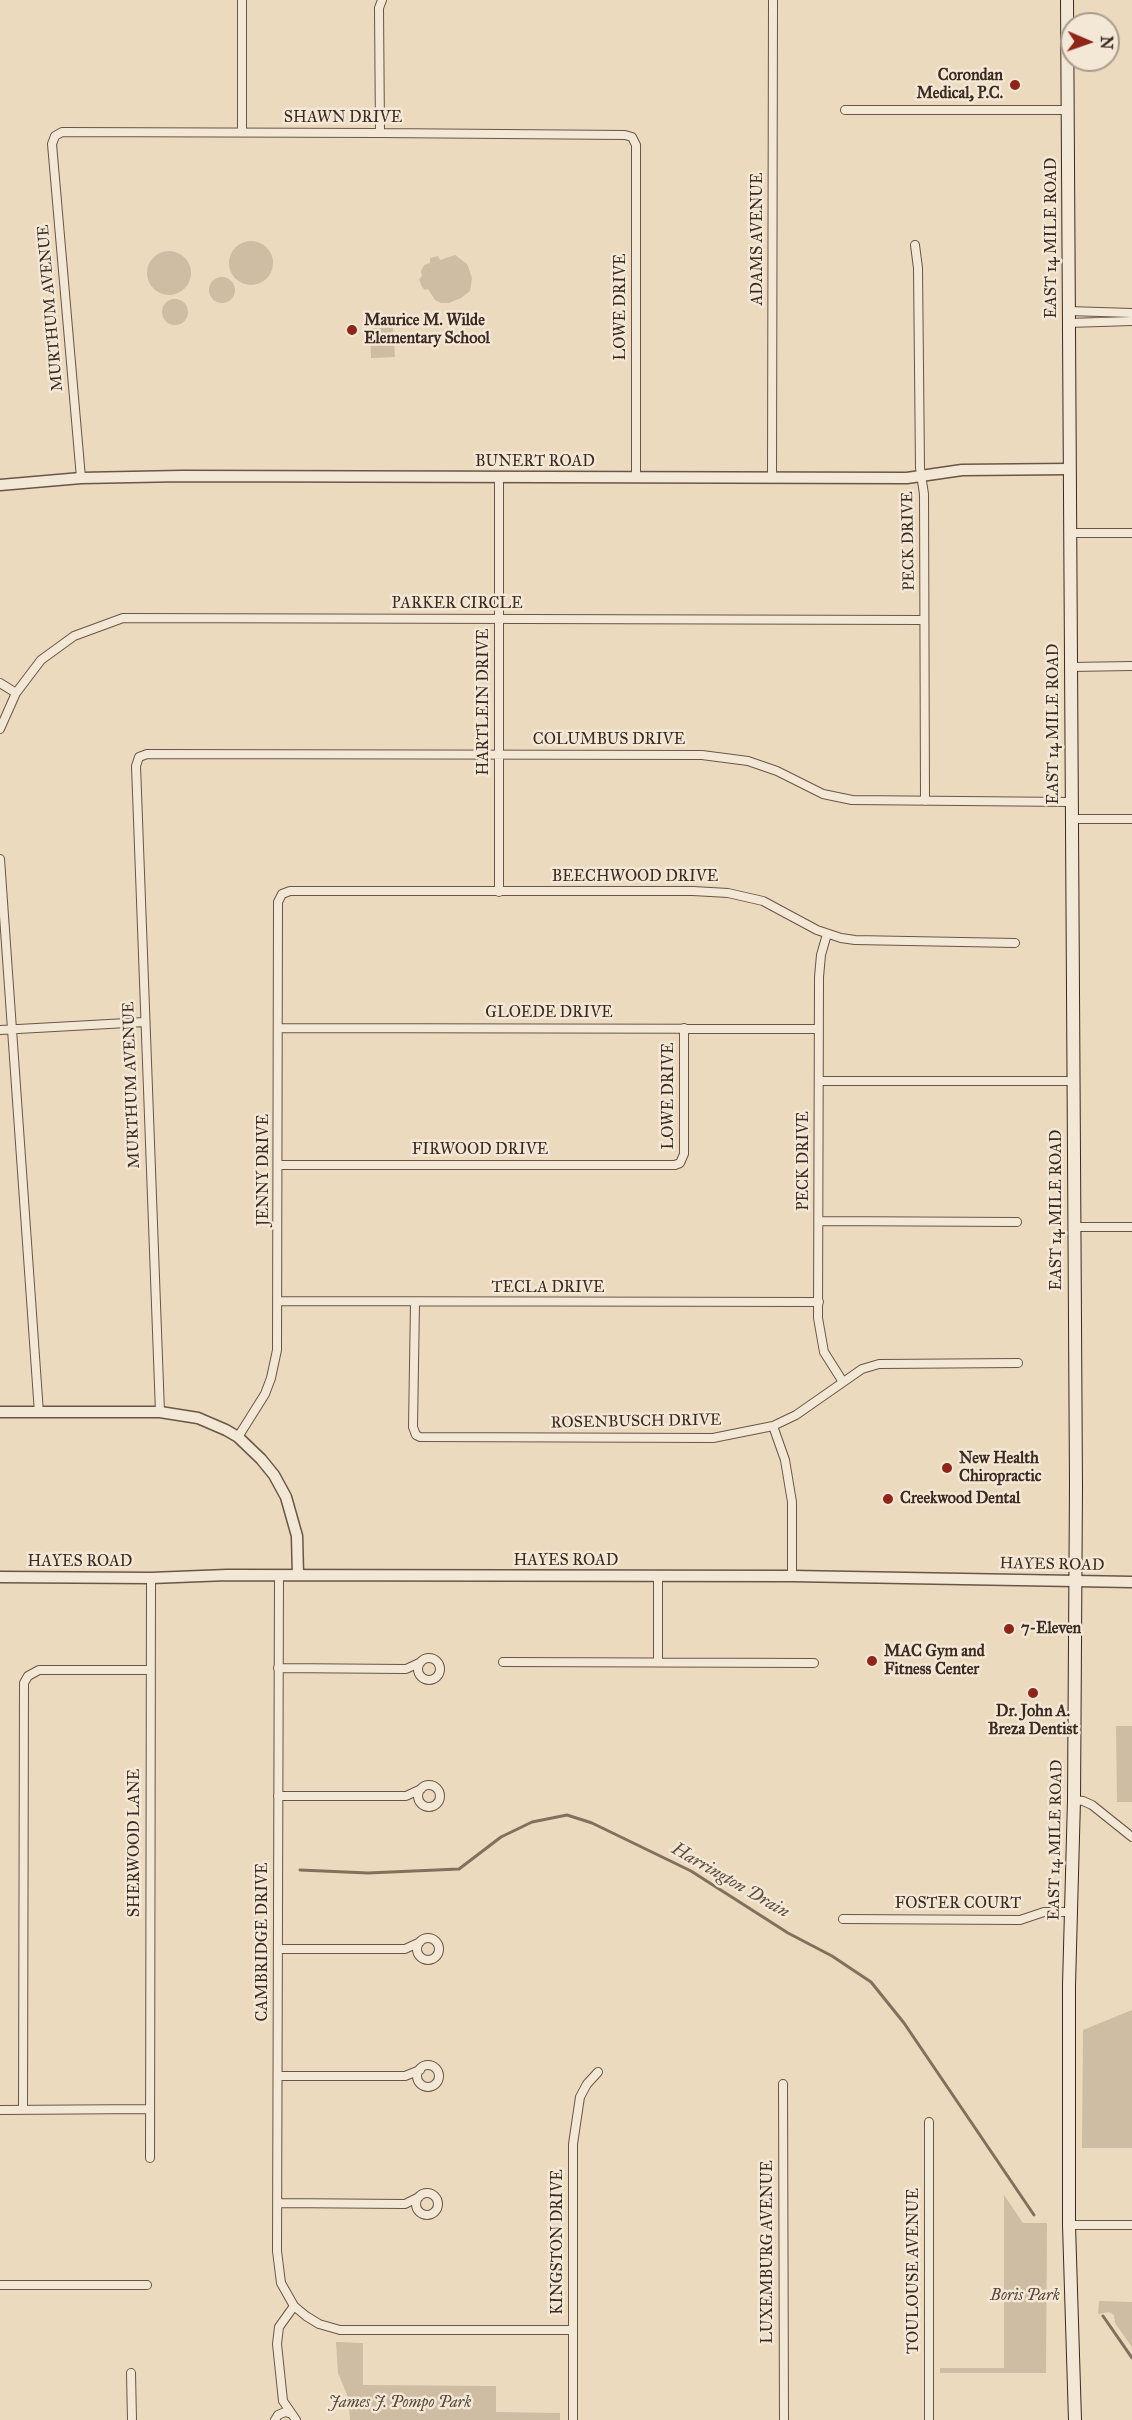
<!DOCTYPE html>
<html>
<head>
<meta charset="utf-8">
<style>
  body { margin:0 }
  #map { position:relative; width:1132px; height:2420px; overflow:hidden; background:#ecdabe; font-family:"IM FELL Great Primer",serif }
  canvas { display:block }
  .north { position:absolute; left:1060px; top:12px; width:60px; height:60px; box-sizing:border-box; background:#f3e7d5; border:2px solid #aa9b8d; border-radius:50%; rotate:92deg; font-size:16px; font-weight:700; line-height:24px; text-align:center; color:#3c2a21 }
  .north::after { content:''; display:block; margin:auto; width:21px; height:27px; background:#8f2418; clip-path:polygon(50% 0,100% 100%,50% 72%,0 100%) }
</style>
</head>
<body>
<div id="map">
<canvas width="1132" height="2420"></canvas>
<div class="north">N</div>
</div>
<script>
const ctx = document.querySelector('canvas').getContext('2d');
ctx.lineJoin = 'round';
function fill(path, color) { ctx.fillStyle = color; ctx.fill(path, 'evenodd'); }
const shape = rows => new Path2D(rows.map(r => 'M' + r).join(''));
function trace(path, color, width, dash) { ctx.strokeStyle = color; ctx.lineWidth = width; ctx.lineCap = dash ? 'butt' : 'round'; ctx.setLineDash(dash || []); ctx.stroke(path); }
function write(font, color, halo, rows, align = 'center') {
  ctx.font = font + ' "IM FELL Great Primer",serif'; ctx.lineWidth = 5; ctx.setLineDash([]); ctx.textBaseline = 'middle'; ctx.strokeStyle = halo; ctx.fillStyle = color; for (const [text, x, y, turn = 0] of rows) {
    ctx.save(); ctx.translate(x, y); ctx.rotate((+turn || 0) * Math.PI / 180); ctx.textAlign = isNaN(turn) ? turn : align; if (halo) ctx.strokeText(text, 0, 0); ctx.fillText(text, 0, 0); ctx.restore();
  }
}
const green = shape([
  '229 263a22 22 0 1 1 44 0a22 22 0 1 1-44 0Z',
  '147 273a22 22 0 1 1 44 0a22 22 0 1 1-44 0Z',
  [455,255,467,264,472,278,470,291,461,298,449,303,441,303,435,300,428,289,425,290,422,287,419,279,422,276,421,271,424,265,430,263,430,258,438,256,440,260],
  '209 290a13 13 0 1 1 26 0a13 13 0 1 1-26 0Z',
  '162 312a13 13 0 1 1 26 0a13 13 0 1 1-26 0Z',
  [393,327,395,357,371,358,370,328],
  [1116,1726,1132,1726,1132,1802,1117,1802],
  [1132,2010,1132,2148,1082,2148,1083,2030],
  [1004,2195,1023,2223,1047,2223,1046,2373,940,2373,940,2368,1004,2368],
  [1099,2301,1132,2302,1132,2347,1115,2323,1114,2315,1109,2312,1098,2314],
  [336,2342,363,2343,363,2385,496,2386,496,2412,560,2413,560,2420,350,2420,348,2397,338,2373]
]);
const stream = shape([
  [300,1870,368,1873,459,1869,501,1837,532,1822,567,1815,592,1823,691,1871,788,1933,832,1956,871,1982,904,2023,1034,2215],
  [1103,2316,1132,2358]
]);
const minor = shape([
  [845,110,1068,110],
  [242,132,242,0],
  [380,133,379,8,382,0],
  [915,245,918,268,920,468,924,494,925,801],
  [1068,311,1132,313],
  [1068,323,1132,321],
  [499,477,499,892],
  [772,477,773,0],
  [81,478,52,144,55,136,62,132,380,133,625,135,632,137,636,145,636,477],
  [1070,533,1132,533],
  [1070,667,1132,666],
  [0,683,16,693],
  [0,729,16,693,41,660,74,636,123,618,924,620],
  [1071,819,1132,819],
  [0,859,39,1413],
  [827,934,821,955,819,977,818,1318,824,1352,843,1382],
  [279,1028,818,1029],
  [0,1030,145,1022],
  [819,1081,1073,1081],
  [279,1165,675,1165,680,1163,684,1154,684,1028],
  [819,1221,1017,1222],
  [1073,1227,1132,1227],
  [278,1301,819,1302],
  [415,1303,413,1427,416,1435,420,1437,713,1438,773,1426,796,1415,862,1369,879,1364,1018,1363],
  [160,1412,136,766,139,757,147,754,702,755,748,761,777,771,823,794,852,800,1071,802],
  [773,1426,785,1460,792,1502,792,1576],
  [238,1437,265,1394,271,1378,277,1350,278,902,282,894,290,891,693,891,728,893,763,901,817,930,841,938,855,940,1015,943],
  [279,1575,277,2251,281,2283,294,2306,306,2316,319,2324,340,2330,573,2330],
  '418 1669a11 11 0 1 1 22 0a11 11 0 1 1-22 0Z',
  [503,1662,814,1663],
  [658,1662,658,1577],
  [278,1668,406,1669,421,1662],
  '418 1796a11 11 0 1 1 22 0a11 11 0 1 1-22 0Z',
  [278,1796,406,1796,421,1789],
  [1074,1800,1083,1801,1092,1805,1132,1837],
  [843,1919,1020,1920,1044,1912,1072,1912],
  '417 1949a11 11 0 1 1 22 0a11 11 0 1 1-22 0Z',
  [278,1949,405,1949,420,1942],
  '417 2076a11 11 0 1 1 22 0a11 11 0 1 1-22 0Z',
  [278,2076,405,2076,420,2070],
  [783,2084,784,2420],
  [0,2110,150,2109],
  [23,2110,24,1683,28,1676,39,1670,151,1670],
  [929,2122,929,2420],
  [150,2158,151,1578],
  '416 2204a11 11 0 1 1 22 0a11 11 0 1 1-22 0Z',
  [278,2203,405,2204,419,2197],
  [1069,2225,1132,2225],
  [0,2285,147,2285],
  [131,2373,132,2420],
  [292,2414,283,2401,277,2344,279,2327,294,2306],
  [275,2420,278,2415,285,2412,292,2414,296,2420],
  [573,2420,573,2144,580,2097,587,2084,598,2072]
]);
const tertiary = shape([
  [0,485,81,478,182,476,907,478,962,470,1069,469],
  [0,1412,160,1412,198,1418,226,1430,238,1437,261,1459,274,1475,286,1497,297,1536,298,1575],
  [0,1577,151,1578,227,1575,792,1576,1132,1582]
]);
const secondary = shape([
  [1067,0,1076,1484,1074,1800,1069,1985,1069,2225,1075,2420]
]);
const markers = [
  [1015,85,6,"#8f2418"],
  [352,330,6,"#8f2418"],
  [947,1468,6,"#8f2418"],
  [888,1499,6,"#8f2418"],
  [1009,1629,6,"#8f2418"],
  [872,1661,6,"#8f2418"],
  [1033,1693,6,"#8f2418"]
];
const poiNames = [
  ["Corondan",1003,76,"right"],
  ["Medical, P.C.",1003,94,"right"],
  ["Maurice M. Wilde",364,321],
  ["Elementary School",364,339],
  ["New Health",959,1459],
  ["Chiropractic",959,1477],
  ["Creekwood Dental",900,1499],
  ["7-Eleven",1021,1629],
  ["MAC Gym and",884,1652],
  ["Fitness Center",884,1670],
  ["Dr. John A.",1033,1712,"center"],
  ["Breza Dentist",1033,1730,"center"]
];
const streetNames = [
  ["SHAWN DRIVE",343,118],
  ["EAST 14 MILE ROAD",1052,238,-90],
  ["ADAMS AVENUE",758,239,-90],
  ["LOWE DRIVE",621,307,-90],
  ["MURTHUM AVENUE",51,308,-95],
  ["BUNERT ROAD",535,462],
  ["PECK DRIVE",909,541,-91],
  ["PARKER CIRCLE",457,604],
  ["HARTLEIN DRIVE",484,702,-90],
  ["EAST 14 MILE ROAD",1054,724,-90],
  ["COLUMBUS DRIVE",609,740],
  ["BEECHWOOD DRIVE",635,877],
  ["GLOEDE DRIVE",549,1013],
  ["MURTHUM AVENUE",132,1085,-92],
  ["LOWE DRIVE",669,1096,-90],
  ["FIRWOOD DRIVE",480,1150],
  ["PECK DRIVE",804,1161,-90],
  ["JENNY DRIVE",264,1170,-90],
  ["EAST 14 MILE ROAD",1057,1210,-90],
  ["TECLA DRIVE",548,1288],
  ["ROSENBUSCH DRIVE",636,1422,-1],
  ["HAYES ROAD",566,1561],
  ["HAYES ROAD",80,1562],
  ["HAYES ROAD",1052,1565,1],
  ["EAST 14 MILE ROAD",1056,1840,-89],
  ["SHERWOOD LANE",135,1843,-90],
  ["FOSTER COURT",958,1904],
  ["CAMBRIDGE DRIVE",263,1942,-90],
  ["KINGSTON DRIVE",558,2242,-90],
  ["LUXEMBURG AVENUE",768,2252,-90],
  ["TOULOUSE AVENUE",914,2271,-90]
];
const parkNames = [
  ["Boris Park",1025,2296],
  ["James J. Pompo Park",400,2403]
];
const waterNames = [
  ["Harrington Drain",730,1881,30]
];
fill(green, '#cebca3');
trace(stream, '#82705f', 3);
trace(minor, '#685648', 10);
trace(tertiary, '#685648', 13);
trace(secondary, '#3c2a21', 14);
trace(minor, '#f3e7d5', 8);
trace(tertiary, '#f3e7d5', 10);
trace(secondary, '#f3e7d5', 12);
for (const [x, y, r, color] of markers) { const dot = new Path2D(); dot.arc(x, y, r, 0, 2 * Math.PI); ctx.fillStyle = color; ctx.fill(dot); trace(dot, '#f3e7d5', 2); }
write('bold 16px', '#3c2a21', '#f3e7d5', poiNames, 'left');
write('16px', '#3c2a21', '#f3e7d5', streetNames);
write('italic 16px', '#59473b', '#f3e7d5', parkNames);
write('italic 18px', '#5f4d40', '#f3e7d5', waterNames);
</script>
</body>
</html>
